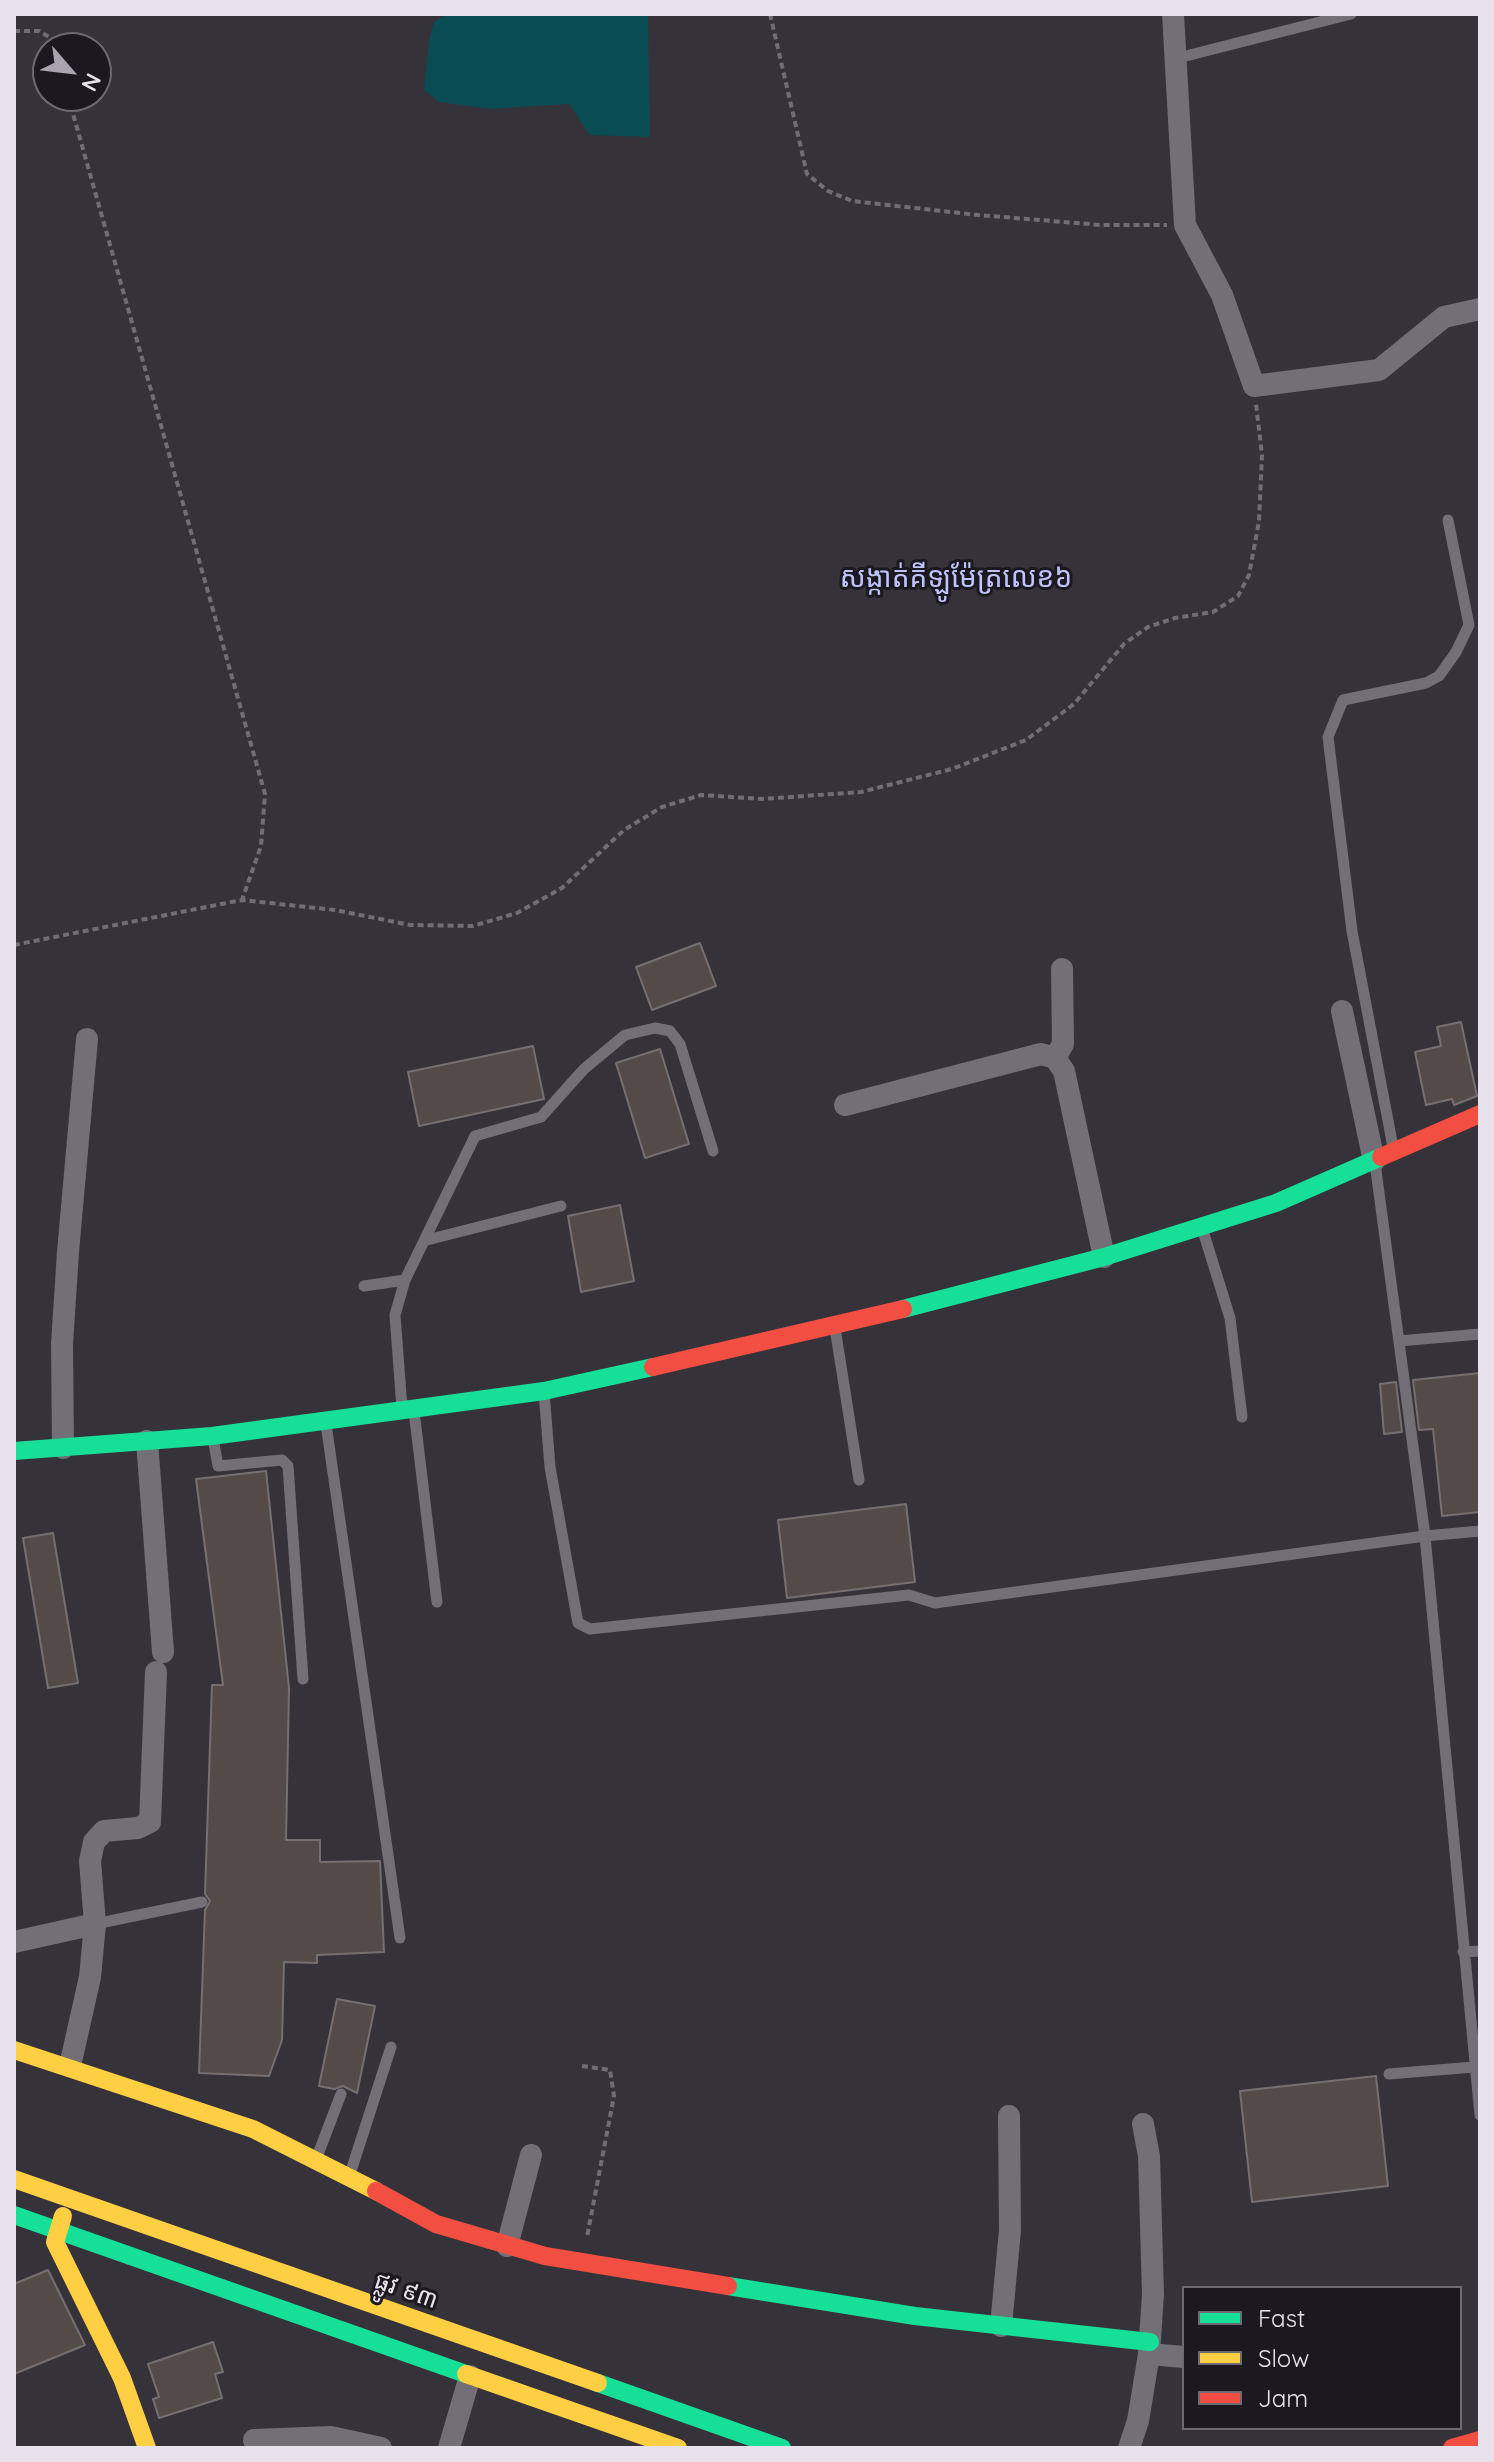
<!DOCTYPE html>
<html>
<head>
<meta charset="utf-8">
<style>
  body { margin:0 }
  #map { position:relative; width:1494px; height:2462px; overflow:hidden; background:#36323a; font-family:Quicksand,sans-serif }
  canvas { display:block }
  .frame { position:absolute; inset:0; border:16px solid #e7e2ec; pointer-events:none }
  .legend { position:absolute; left:1182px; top:2286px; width:280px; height:144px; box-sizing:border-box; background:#1b181f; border:2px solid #6d6971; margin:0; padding:10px 14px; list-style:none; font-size:24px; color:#e7e2ec }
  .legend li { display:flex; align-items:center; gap:16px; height:40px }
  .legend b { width:40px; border:2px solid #6d6971 }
  .north { position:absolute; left:32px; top:32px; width:80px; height:80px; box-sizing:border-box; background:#1b181f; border:2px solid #6d6971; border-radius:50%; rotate:118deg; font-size:22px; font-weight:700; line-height:32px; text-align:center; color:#e7e2ec }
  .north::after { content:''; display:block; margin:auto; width:28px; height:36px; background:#a9a4ae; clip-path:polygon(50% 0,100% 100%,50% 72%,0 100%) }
</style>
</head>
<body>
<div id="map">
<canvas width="1494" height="2462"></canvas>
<div class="frame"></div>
<ul class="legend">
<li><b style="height:10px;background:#16e098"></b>Fast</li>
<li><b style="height:10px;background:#ffcf43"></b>Slow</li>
<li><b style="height:10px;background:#f24e42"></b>Jam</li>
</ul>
<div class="north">N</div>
</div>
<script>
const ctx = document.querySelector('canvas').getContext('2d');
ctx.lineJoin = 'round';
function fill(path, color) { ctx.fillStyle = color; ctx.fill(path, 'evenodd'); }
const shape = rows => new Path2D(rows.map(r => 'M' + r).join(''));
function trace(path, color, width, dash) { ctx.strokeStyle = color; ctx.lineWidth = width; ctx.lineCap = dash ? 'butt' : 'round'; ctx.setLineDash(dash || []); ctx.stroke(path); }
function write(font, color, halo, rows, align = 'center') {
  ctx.font = font + ' Quicksand,"Noto Sans Khmer",sans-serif'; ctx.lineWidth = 6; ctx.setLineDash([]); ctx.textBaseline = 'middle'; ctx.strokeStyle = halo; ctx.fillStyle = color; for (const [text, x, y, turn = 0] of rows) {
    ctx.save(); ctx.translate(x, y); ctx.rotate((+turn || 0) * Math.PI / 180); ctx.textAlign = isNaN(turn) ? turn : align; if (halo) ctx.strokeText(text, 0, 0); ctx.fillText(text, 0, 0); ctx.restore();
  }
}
const water = shape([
  [447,14,648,14,650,137,590,135,569,104,490,109,439,102,424,90,429,40,434,22]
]);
const building = shape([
  [700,943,716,986,652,1010,636,967,700,943],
  [1461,1022,1477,1096,1454,1105,1452,1099,1426,1105,1415,1052,1441,1046,1437,1027,1461,1022],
  [533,1046,544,1099,419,1126,408,1072,533,1046],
  [660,1049,689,1144,645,1158,616,1063,660,1049],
  [620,1205,634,1281,581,1292,568,1216,620,1205],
  [1480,1373,1480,1512,1442,1516,1433,1429,1419,1430,1413,1380,1480,1373],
  [1396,1382,1402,1432,1384,1434,1380,1384,1396,1382],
  [266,1471,289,1688,286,1840,320,1840,320,1862,380,1861,384,1952,317,1955,317,1963,284,1962,282,2040,269,2076,199,2073,205,1910,210,1901,205,1894,212,1685,223,1685,196,1479,266,1471],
  [906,1504,915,1582,787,1598,778,1520,906,1504],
  [53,1533,78,1683,48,1688,23,1538,53,1533],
  [337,1999,375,2006,357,2093,343,2086,334,2089,319,2086,337,1999],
  [1376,2076,1388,2186,1252,2202,1240,2091,1376,2076],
  [48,2270,85,2345,14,2374,14,2284,48,2270],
  [213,2342,223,2372,215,2374,222,2398,159,2418,153,2399,159,2397,148,2364,213,2342]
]);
const path = shape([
  [770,14,807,174,828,191,852,201,978,215,1101,225,1167,225],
  [14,31,39,31,54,40,56,48],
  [68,96,265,794,261,846,242,900],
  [14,945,242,900,335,910,410,925,473,926,517,913,562,888,624,830,662,807,701,795,762,799,861,792,952,769,1026,740,1074,704,1124,644,1148,627,1175,618,1213,612,1238,596,1249,575,1259,521,1262,455,1256,404],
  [582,2066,610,2070,614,2096,587,2237]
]);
const lane = shape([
  [1174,59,1351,14],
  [1393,1147,1352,931,1328,737,1343,700,1426,683,1439,676,1456,652,1469,625,1448,520],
  [1203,1231,1230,1318,1242,1417],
  [427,1240,561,1206],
  [364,1286,405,1280],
  [835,1328,859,1480],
  [1399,1341,1480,1334],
  [544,1392,550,1467,578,1623,590,1629,909,1595,935,1603,1425,1536,1375,1163],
  [402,1408,395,1315,405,1280,475,1136,541,1117,584,1069,625,1035,655,1028,670,1031,680,1044,713,1151],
  [414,1411,437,1602],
  [326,1424,400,1938],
  [213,1438,218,1466,282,1460,288,1466,303,1679],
  [1480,1531,1425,1536,1480,2115],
  [95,1924,202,1902],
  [1463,1952,1480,1951],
  [1389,2074,1474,2067],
  [317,2157,341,2094],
  [351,2171,391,2047]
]);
const street = shape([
  [1173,14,1185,225,1222,295,1254,386,1379,370,1444,317,1480,309],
  [1342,1011,1374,1161],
  [1055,1058,1063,1044,1062,969],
  [845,1105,1041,1054,1055,1058,1064,1071,1104,1257],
  [147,1441,163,1652],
  [63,1448,62,1344,68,1252,87,1039],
  [14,1942,95,1924],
  [70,2066,90,1977,95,1924,90,1861,94,1842,104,1831,138,1828,150,1822,156,1672],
  [507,2246,531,2155],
  [1001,2326,1010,2230,1009,2116],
  [1149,2354,1184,2357],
  [254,2440,331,2437,381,2448],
  [449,2448,470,2376],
  [1129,2448,1138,2421,1149,2354,1153,2294,1149,2156,1143,2124]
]);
const fast = shape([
  [903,1309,1104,1257,1276,1203,1381,1157],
  [14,1451,212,1436,544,1391,653,1367],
  [14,2215,466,2374],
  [728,2286,915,2316,1150,2342],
  [598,2383,782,2448]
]);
const slow = shape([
  [14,2050,253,2129,376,2191],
  [14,2179,598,2383],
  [63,2216,55,2242,122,2378,147,2448],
  [466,2374,678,2448]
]);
const jam = shape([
  [1381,1157,1480,1114],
  [653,1367,903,1309],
  [376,2191,436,2224,545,2256,728,2286],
  [1452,2448,1480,2440]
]);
const streetNames = [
  ["ផ្លូវ ៩៣",406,2291,19]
];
const quarterNames = [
  ["សង្កាត់គីឡូម៉ែត្រលេខ៦",956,579]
];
fill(water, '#094c53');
fill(building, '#544b48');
trace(building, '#756f70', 2);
trace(path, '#706e73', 4, [6, 4]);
trace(lane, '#726f76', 11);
trace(street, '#726f76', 22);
trace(fast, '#16e098', 18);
trace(slow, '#ffcf43', 18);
trace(jam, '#f24e42', 18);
write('24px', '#e7e2ec', '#1b181f', streetNames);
write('28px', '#bfc3fc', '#1b181f', quarterNames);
</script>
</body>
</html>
